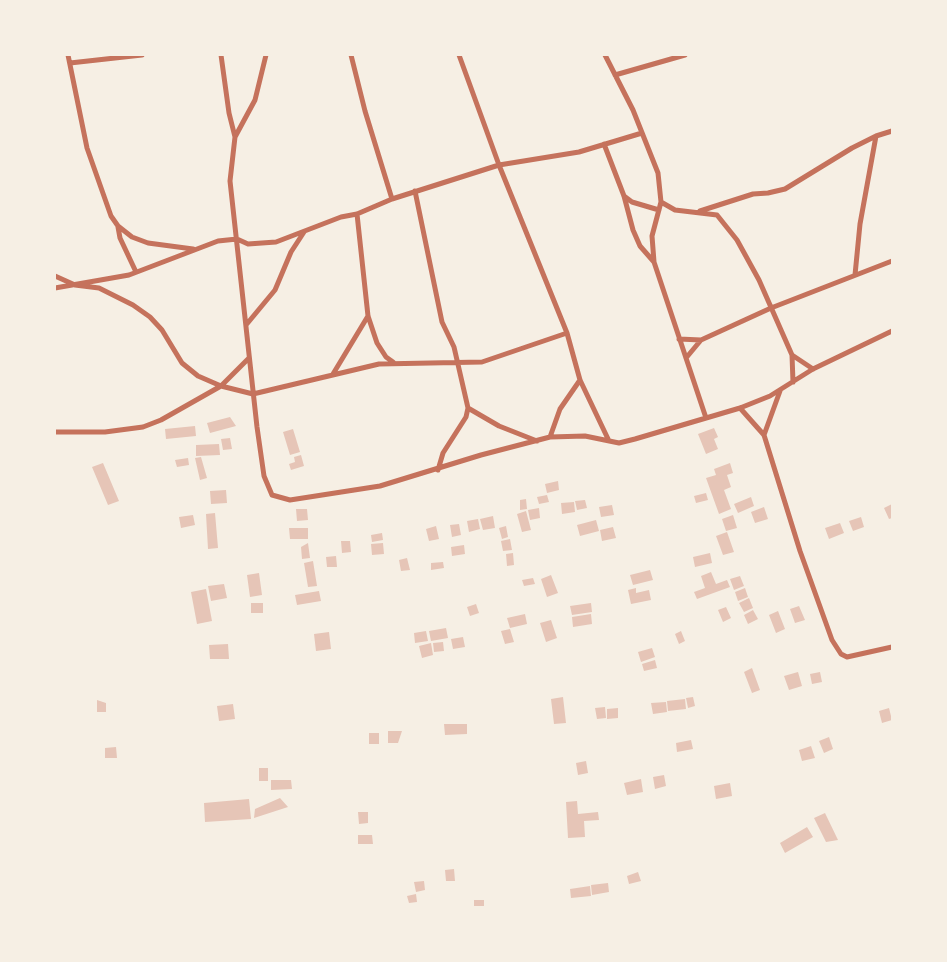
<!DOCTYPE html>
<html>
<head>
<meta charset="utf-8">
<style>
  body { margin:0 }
  #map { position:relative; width:947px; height:962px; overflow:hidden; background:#f6efe4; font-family:Ubuntu,sans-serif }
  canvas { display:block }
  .frame { position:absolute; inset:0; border:56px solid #f6efe4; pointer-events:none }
</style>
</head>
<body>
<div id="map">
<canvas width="947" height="962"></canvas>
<div class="frame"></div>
</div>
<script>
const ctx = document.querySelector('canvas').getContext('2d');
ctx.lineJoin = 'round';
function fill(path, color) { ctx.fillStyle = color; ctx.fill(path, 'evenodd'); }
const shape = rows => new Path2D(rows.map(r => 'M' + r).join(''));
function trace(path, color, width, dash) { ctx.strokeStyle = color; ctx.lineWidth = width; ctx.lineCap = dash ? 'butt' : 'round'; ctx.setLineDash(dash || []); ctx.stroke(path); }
const building = shape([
  [230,417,236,426,210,433,207,423],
  [195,426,196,436,166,439,165,429],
  [714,428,718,437,714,439,718,449,706,454,698,434],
  [293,429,300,452,290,455,283,432],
  [230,438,232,449,223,450,221,439],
  [219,444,220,455,196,456,196,445],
  [301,455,304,466,291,470,289,464,295,462,294,457],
  [201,457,207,478,200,480,195,458],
  [188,458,189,465,177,467,175,460],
  [103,463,119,501,108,505,92,467],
  [730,463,733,473,727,475,731,487,724,490,731,509,719,514,706,478,716,475,714,469],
  [558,481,559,490,547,493,545,484],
  [226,490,227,503,211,504,210,491],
  [706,493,708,500,696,503,694,496],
  [547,495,549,502,539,504,537,497],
  [751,497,754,506,738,513,734,504],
  [526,499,527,509,520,510,520,500],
  [585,500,587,508,577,510,575,501],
  [574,502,575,512,562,514,561,503],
  [892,504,892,518,889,519,884,508],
  [612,505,614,515,601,517,599,507],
  [764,507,768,519,755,523,751,512],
  [539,508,540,518,530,520,528,510],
  [296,509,307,509,308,520,297,521],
  [526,511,531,530,522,532,517,514],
  [215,513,218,548,208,549,206,514],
  [193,515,195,525,181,528,179,517],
  [733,515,737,528,726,531,722,519],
  [493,516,495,528,483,530,480,519],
  [861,517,864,527,853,531,849,521],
  [478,519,480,529,469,532,467,521],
  [596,520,599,531,580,536,577,525],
  [840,523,844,533,829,539,825,528],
  [459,524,461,535,452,537,450,525],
  [436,526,439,539,429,541,426,529],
  [506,526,508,537,502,539,499,528],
  [613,527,616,538,602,541,600,530],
  [289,528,308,528,308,539,290,539],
  [727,532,734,552,723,555,716,536],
  [382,533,383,540,372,542,371,535],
  [510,539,512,550,503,551,501,541],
  [341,541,350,541,351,552,342,553],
  [308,543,310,558,302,559,301,547],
  [383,543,384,554,372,555,371,544],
  [464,545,465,554,452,556,451,547],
  [513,553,514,565,507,566,506,554],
  [710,553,712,563,695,567,693,557],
  [336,556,337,567,327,567,326,557],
  [407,558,410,570,401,571,399,560],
  [313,561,317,586,308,587,304,563],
  [443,562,444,568,431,570,431,563],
  [650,570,653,580,633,585,630,575],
  [711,572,716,584,727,580,730,587,697,599,694,592,705,588,701,576],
  [259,573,262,595,250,597,247,575],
  [551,575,558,593,547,597,541,579],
  [740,576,744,586,734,590,730,579],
  [533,578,535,584,524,586,522,580],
  [224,584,227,598,211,601,208,586],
  [636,588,636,593,649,590,651,600,631,604,628,590],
  [745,588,748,597,738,601,735,592],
  [206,589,212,621,197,624,191,592],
  [319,591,321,601,297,605,295,595],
  [749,598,753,608,744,612,739,603],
  [251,603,263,603,263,613,251,613],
  [591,603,592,612,572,615,570,606],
  [476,604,479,613,470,616,467,607],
  [799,606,805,620,795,623,790,609],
  [726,607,731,618,723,622,718,610],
  [753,610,758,619,748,624,744,615],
  [778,611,785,629,776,633,769,615],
  [525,614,527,624,510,628,507,618],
  [591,614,592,624,573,627,572,617],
  [551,620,557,638,546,642,540,623],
  [446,628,448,638,431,641,429,631],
  [510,629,514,642,505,644,501,631],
  [426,631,428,641,415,643,414,633],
  [681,631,685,641,679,644,675,634],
  [329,632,331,649,316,651,314,634],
  [463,637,465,647,453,649,451,639],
  [443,642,444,651,434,652,433,643],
  [431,643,433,655,422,658,419,646],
  [228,644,229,659,210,659,209,645],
  [652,648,655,657,641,662,638,652],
  [655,660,657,668,644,671,642,664],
  [752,668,760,690,752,693,744,672],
  [798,672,802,686,789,690,784,676],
  [820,672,822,682,812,684,810,674],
  [563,697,566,723,554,724,551,699],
  [693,697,695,706,688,708,686,698],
  [685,699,686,709,668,711,667,701],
  [97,700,106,703,106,712,97,712],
  [666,702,667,712,653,714,651,703],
  [233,704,235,719,219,721,217,706],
  [605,707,606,718,597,719,595,708],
  [618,708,618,718,607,719,607,709],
  [889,708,892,720,882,723,879,711],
  [444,724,467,724,467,734,445,735],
  [388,731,402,731,398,743,388,743],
  [369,733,379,733,379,744,369,744],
  [829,737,833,749,824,753,819,741],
  [691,740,693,749,677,752,676,743],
  [811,746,815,758,802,761,799,750],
  [116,747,117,758,105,758,105,748],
  [586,761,588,773,578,775,576,763],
  [259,768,268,768,268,781,259,781],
  [664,775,666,786,655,789,653,777],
  [641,779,643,792,627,795,624,783],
  [271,780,291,780,292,789,271,790],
  [730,783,732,796,716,799,714,786],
  [280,798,288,807,254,818,255,809],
  [249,799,251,819,205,822,204,803],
  [577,801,578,814,598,812,599,820,584,821,585,837,568,838,566,802],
  [358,812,368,812,368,823,359,824],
  [825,813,838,840,826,842,814,818],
  [807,827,813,837,785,853,780,843],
  [358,835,372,835,373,844,358,844],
  [454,869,455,881,446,881,445,870],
  [638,872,641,881,629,884,627,876],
  [424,881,425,890,416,892,414,882],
  [608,883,609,892,592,895,591,885],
  [590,886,591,896,571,898,570,889],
  [416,894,417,902,409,903,407,896],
  [474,900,484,900,484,907,474,907]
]);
const minor = shape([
  [68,55,87,148,111,216,118,226,132,237,148,243,193,249],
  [221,55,229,113,235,137,230,181,257,427,264,476,272,495,290,500,380,486,481,455,550,437,585,436,619,443,635,439,740,408,770,396,813,369,892,331],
  [351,55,365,111,392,199],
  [459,55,499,165,567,333,580,380,609,441],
  [605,55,633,110,658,173,661,202,652,236,654,262,706,418],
  [70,63,142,55],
  [615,75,685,55],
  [235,137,255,100,266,55],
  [604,144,624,196,633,230,640,246,654,262],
  [415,191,442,322,454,347,468,408,466,417,443,453,438,470],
  [624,196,632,202,659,210],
  [661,202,675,210,717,215,737,240,759,280,792,355,793,382],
  [700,211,753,194,768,193,785,189,852,148,876,136,892,131],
  [357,214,368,316,377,343,386,357,393,362],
  [118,227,120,238,136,272],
  [855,275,860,224,876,136],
  [55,276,75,285,99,288,133,305,150,317,162,330,182,363,198,376,221,386,253,394,379,364,482,362,567,333],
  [55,288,129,275,218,241,237,239,248,244,276,242,341,217,357,214,392,199,499,165,579,152,642,133],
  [246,325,275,290,291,252,304,232],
  [679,339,701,340],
  [792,355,813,369],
  [686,358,701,340,771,308,892,261],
  [333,374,368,316],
  [468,408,499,426,537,441],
  [740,408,764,435,800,551,832,640,841,654,847,657,892,647],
  [55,432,105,432,143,427,161,420,221,386,249,358],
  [764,435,780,391],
  [550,437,560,409,580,380]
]);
fill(building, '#e6c5b7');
trace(minor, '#c5725c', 5);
</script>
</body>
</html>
